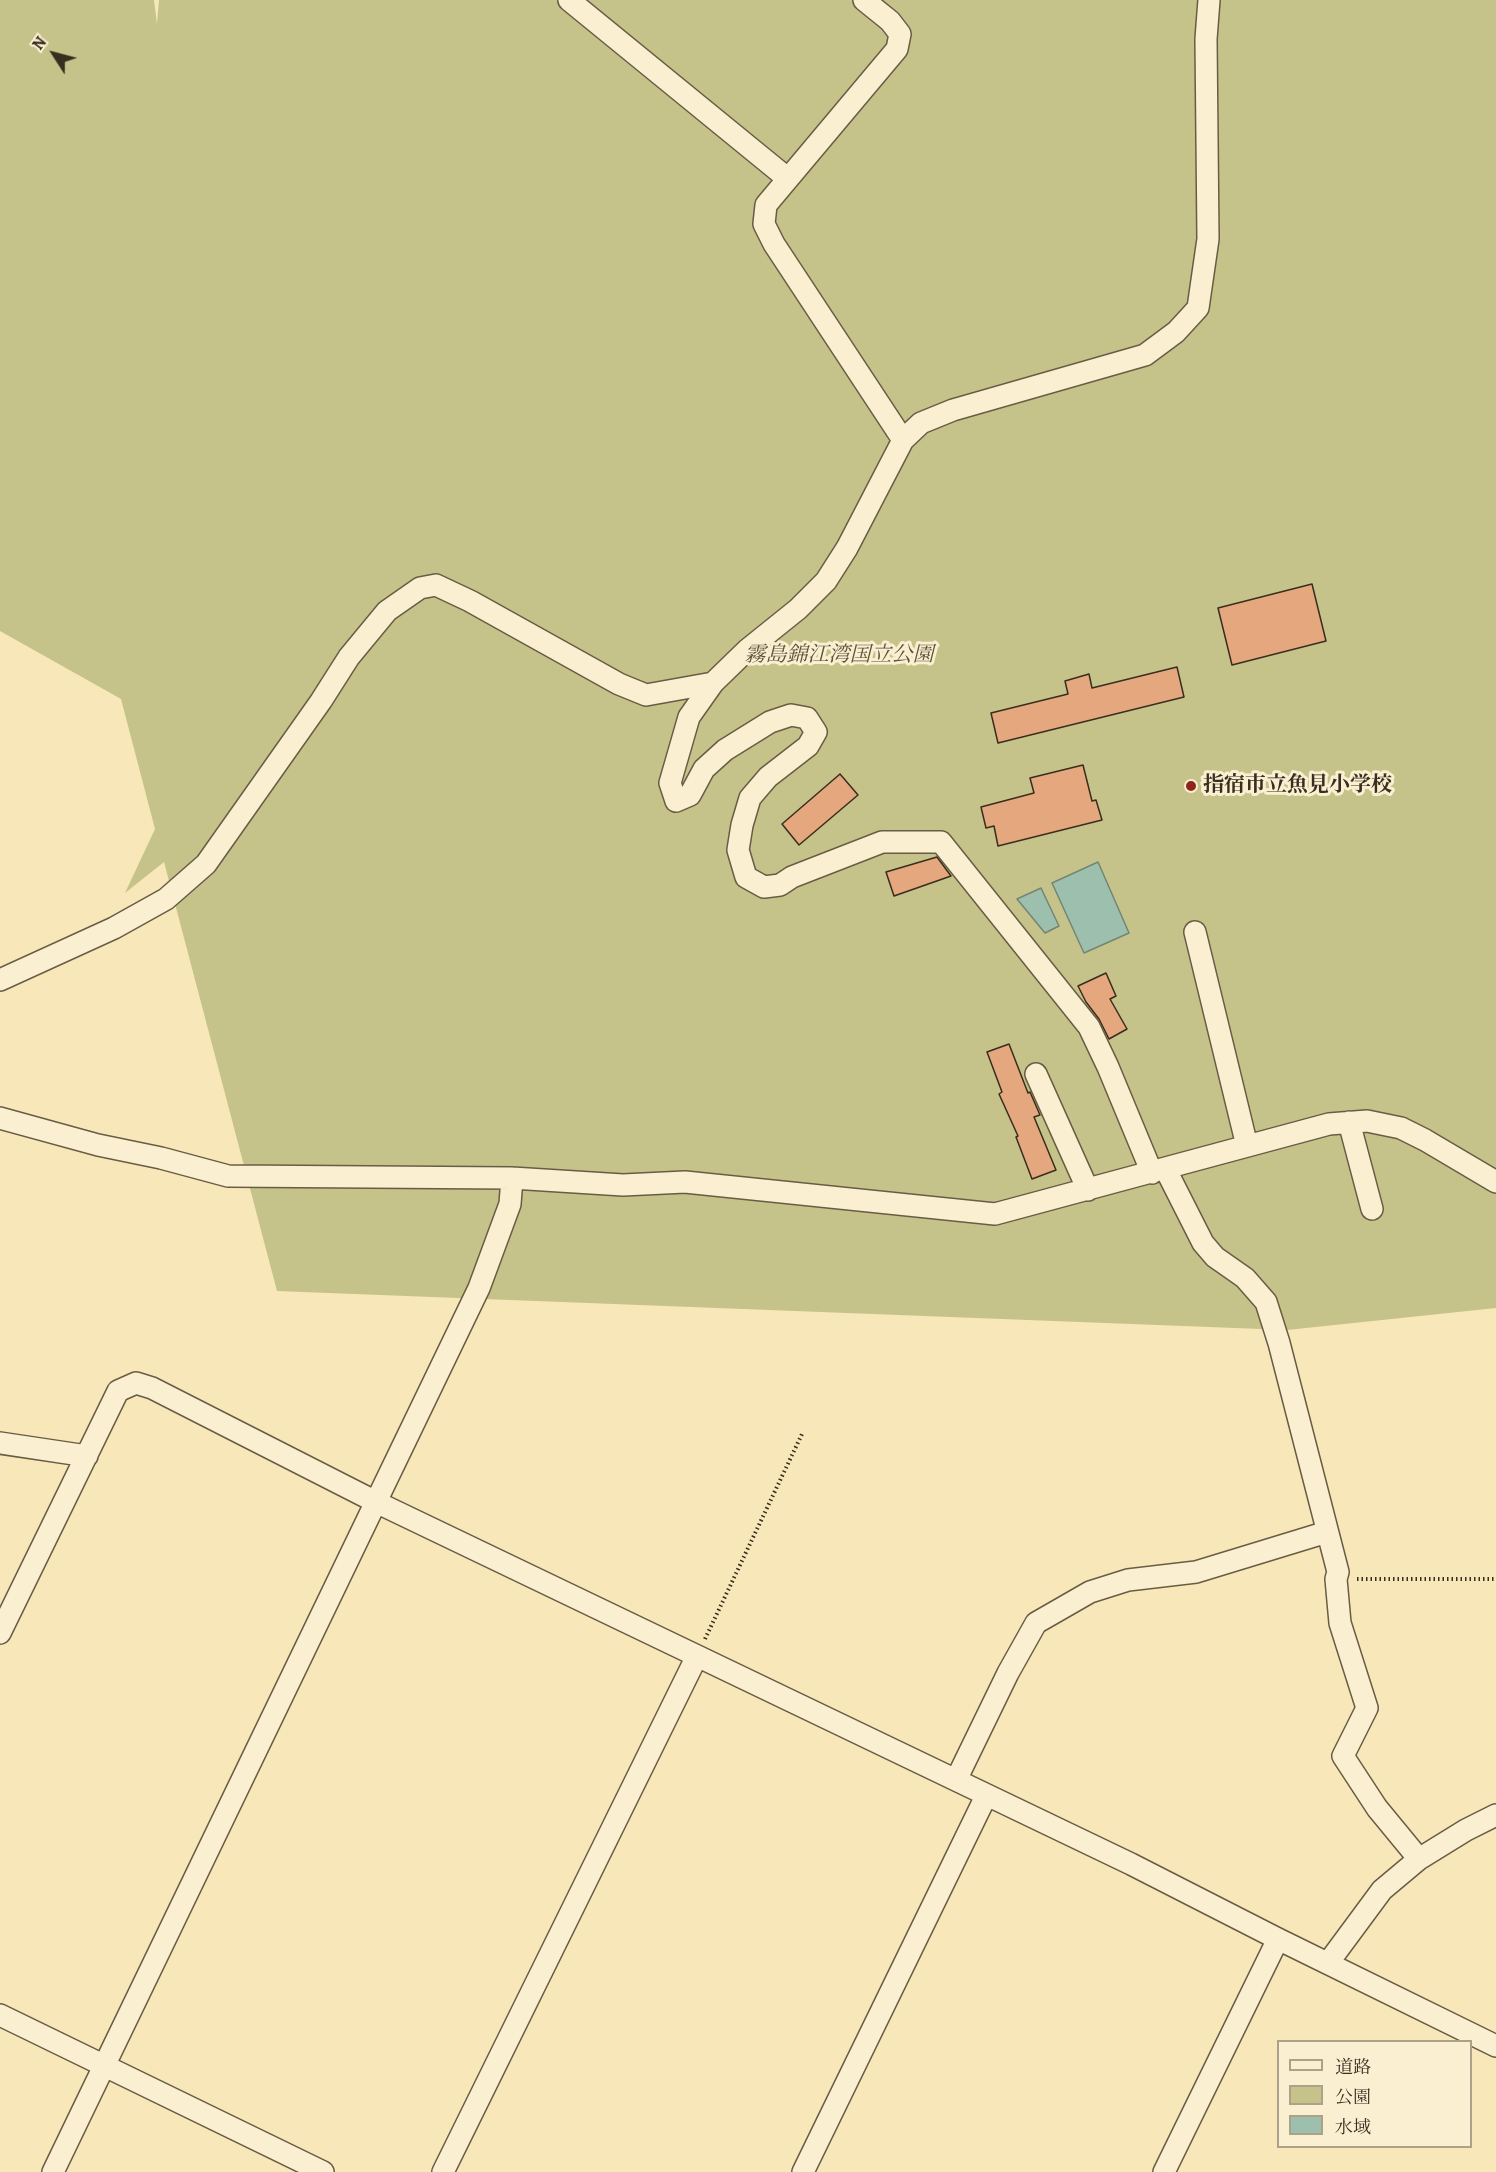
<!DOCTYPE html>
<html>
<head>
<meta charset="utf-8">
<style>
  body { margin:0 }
  #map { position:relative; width:1496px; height:2172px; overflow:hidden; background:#f8e7b8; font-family:Alegreya,"Noto Serif JP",serif }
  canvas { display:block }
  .legend { position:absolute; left:1277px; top:2040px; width:195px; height:108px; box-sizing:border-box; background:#faefd1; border:2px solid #ada18a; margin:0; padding:8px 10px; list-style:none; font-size:18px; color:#392d1f }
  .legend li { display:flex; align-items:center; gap:12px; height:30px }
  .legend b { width:30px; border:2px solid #ada18a }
  .north { position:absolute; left:24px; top:24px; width:60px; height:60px; -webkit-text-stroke:4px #faefd1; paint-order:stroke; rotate:306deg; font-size:16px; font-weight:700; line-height:24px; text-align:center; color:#392d1f }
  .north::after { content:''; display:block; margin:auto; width:21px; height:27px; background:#392d1f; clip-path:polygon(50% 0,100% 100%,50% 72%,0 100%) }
</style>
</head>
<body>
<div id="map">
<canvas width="1496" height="2172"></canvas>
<ul class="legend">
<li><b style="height:8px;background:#faefd1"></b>道路</li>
<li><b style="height:16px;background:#c5c389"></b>公園</li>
<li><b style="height:16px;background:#9dc0ae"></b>水域</li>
</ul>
<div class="north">N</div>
</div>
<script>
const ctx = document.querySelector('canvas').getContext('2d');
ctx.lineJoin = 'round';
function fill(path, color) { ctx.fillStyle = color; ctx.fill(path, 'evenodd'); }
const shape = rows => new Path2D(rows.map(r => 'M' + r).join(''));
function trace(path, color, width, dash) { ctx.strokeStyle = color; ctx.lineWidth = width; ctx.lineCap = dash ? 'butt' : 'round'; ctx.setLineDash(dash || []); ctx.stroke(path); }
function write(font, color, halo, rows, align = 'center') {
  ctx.font = font + ' Alegreya,"Noto Serif JP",serif'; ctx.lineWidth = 6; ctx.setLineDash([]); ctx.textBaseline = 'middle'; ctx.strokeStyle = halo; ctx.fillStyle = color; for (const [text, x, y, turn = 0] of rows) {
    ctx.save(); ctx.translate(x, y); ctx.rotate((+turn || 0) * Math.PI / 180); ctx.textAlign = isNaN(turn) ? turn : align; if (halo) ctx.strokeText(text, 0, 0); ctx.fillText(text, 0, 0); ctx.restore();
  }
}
const green = shape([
  [0,0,154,0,157,24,159,0,1496,0,1496,1308,1287,1330,277,1291,164,862,125,893,155,829,121,699,0,631]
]);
const water = shape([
  [1098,862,1129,933,1084,953,1052,883,1098,862],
  [1041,888,1059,926,1045,933,1017,899,1041,888]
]);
const building = shape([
  [1312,584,1326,641,1232,665,1218,608,1312,584],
  [1177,667,1184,697,998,743,991,713,1068,694,1065,681,1089,674,1092,688,1177,667],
  [1083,765,1092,801,1096,800,1102,820,998,846,994,826,986,828,981,807,1034,793,1030,778,1083,765],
  [840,774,858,795,799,845,782,824,840,774],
  [937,857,951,876,894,896,886,872,937,857],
  [1106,973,1116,996,1110,999,1127,1029,1109,1039,1099,1019,1086,1002,1078,986,1106,973],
  [1009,1044,1028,1093,1030,1092,1040,1115,1034,1117,1056,1170,1032,1179,1016,1137,1018,1136,999,1094,1002,1092,987,1052,1009,1044]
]);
const path = shape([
  [1357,1579,1496,1579],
  [705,1639,802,1434]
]);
const street = shape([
  [569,0,787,178],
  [864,0,890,21,900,34,897,49,766,205,764,224,774,244,903,440],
  [1195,932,1247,1146],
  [0,980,114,928,166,899,206,864,321,701,349,657,387,611,420,588,436,585,470,601,619,684,646,695,713,683],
  [1036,1074,1088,1190],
  [0,1118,98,1145,161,1158,228,1176,512,1178,623,1185,685,1182,995,1214,1329,1124,1367,1121,1401,1128,1425,1140,1496,1182],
  [1349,1122,1372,1209],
  [1166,1170,1203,1243,1215,1257,1245,1278,1266,1302,1279,1343,1338,1572,1336,1579,1340,1623,1367,1708,1343,1756,1377,1808,1419,1859],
  [1152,1173,1108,1067,1089,1027,941,842,882,842,792,877,780,885,764,887,746,877,738,850,742,825,750,798,768,777,808,746,816,732,807,718,791,715,770,722,725,750,704,769,690,795,676,801,670,783,689,717,713,683,747,650,798,609,826,581,847,548,903,440,921,423,953,410,1145,355,1176,332,1198,308,1208,239,1206,39,1209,0],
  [0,1443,87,1456],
  [0,1633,118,1391,136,1383,152,1388,376,1502,1131,1864,1278,1939,1496,2046],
  [956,1780,1008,1673,1036,1623,1090,1592,1128,1580,1196,1572,1327,1532],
  [1328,1963,1382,1890,1419,1859,1466,1830,1496,1815],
  [0,2015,323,2172],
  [53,2172,479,1288,510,1204,512,1178],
  [443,2172,697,1656],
  [803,2172,986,1796],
  [1164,2172,1278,1939]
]);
const markers = [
  [1191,786,6,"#8f2418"]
];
const parkNames = [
  ["霧島錦江湾国立公園",839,656]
];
const poiNames = [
  ["指宿市立魚見小学校",1203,786]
];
fill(green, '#c5c389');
fill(water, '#9dc0ae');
trace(water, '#758575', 1.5);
fill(building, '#e5a77d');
trace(building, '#392d1f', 1.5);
trace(street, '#695c45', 24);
trace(path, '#392d1f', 4, [1.5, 3]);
trace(street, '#faefd1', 21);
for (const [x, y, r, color] of markers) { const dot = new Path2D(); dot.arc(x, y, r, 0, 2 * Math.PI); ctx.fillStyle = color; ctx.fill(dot); trace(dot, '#faefd1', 2); }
write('italic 21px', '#5c523a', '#faefd1', parkNames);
write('bold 21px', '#392d1f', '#faefd1', poiNames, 'left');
</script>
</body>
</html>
